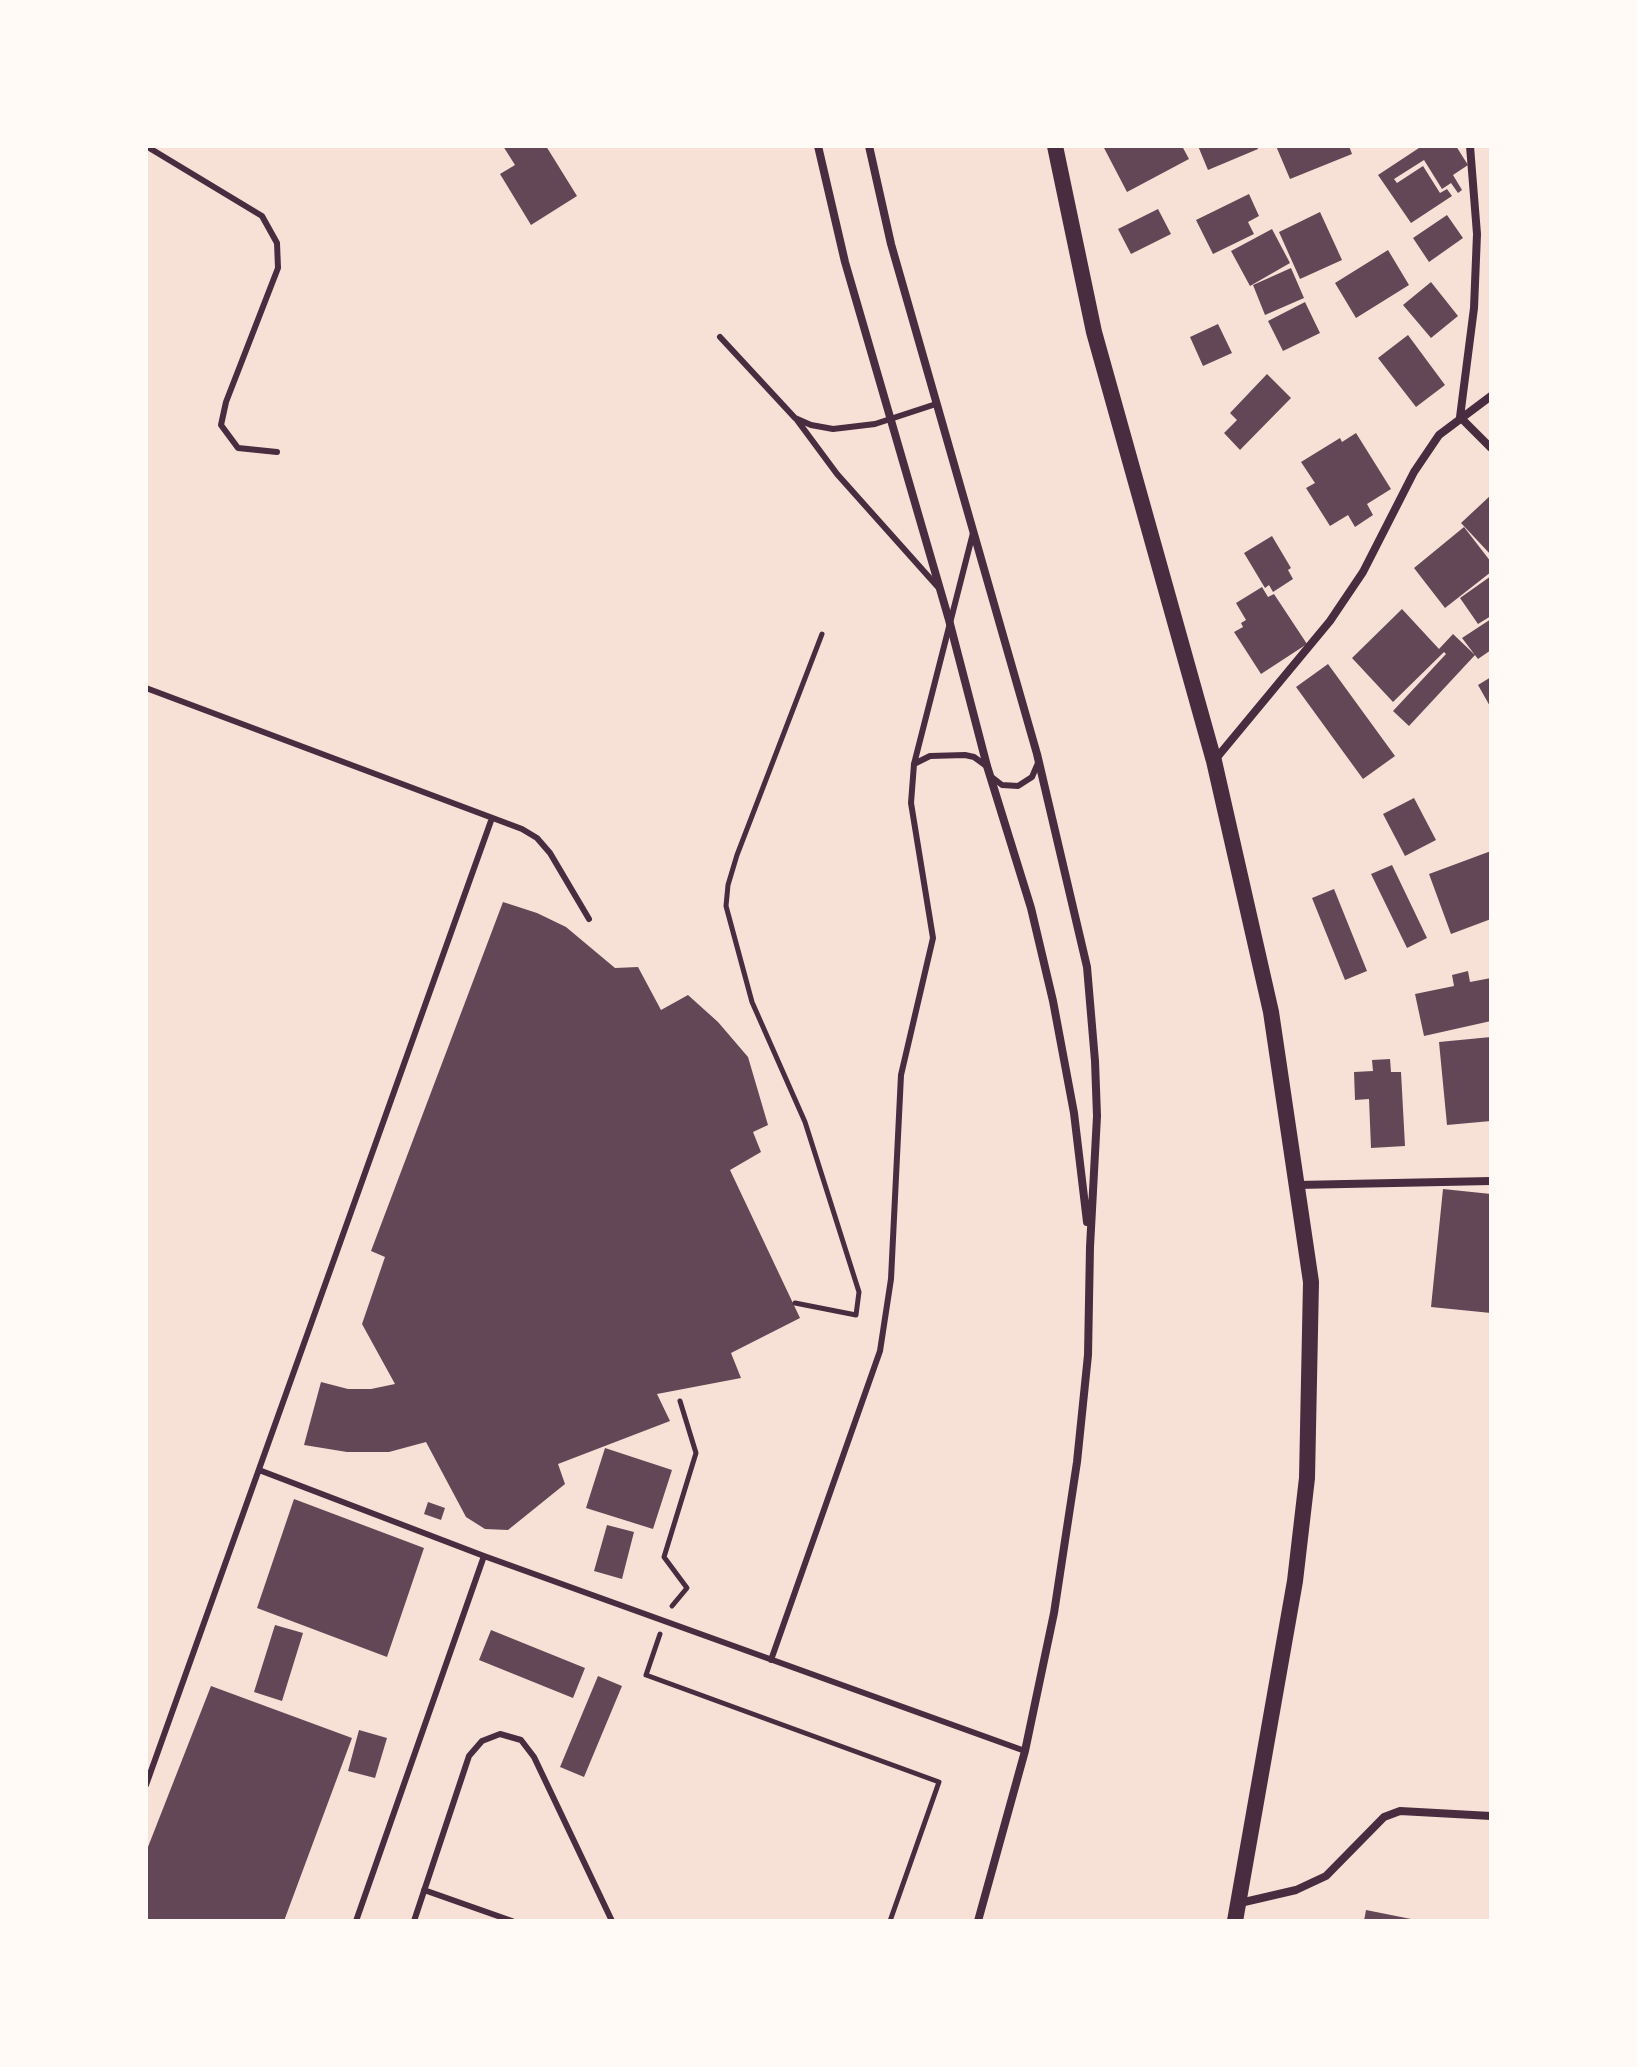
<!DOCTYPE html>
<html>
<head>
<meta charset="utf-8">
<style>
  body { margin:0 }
  #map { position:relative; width:1637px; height:2067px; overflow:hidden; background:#f7e1d7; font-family:Mulish,sans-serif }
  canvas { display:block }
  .frame { position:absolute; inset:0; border:148px solid #fffaf5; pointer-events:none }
</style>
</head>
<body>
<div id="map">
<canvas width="1637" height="2067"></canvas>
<div class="frame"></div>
</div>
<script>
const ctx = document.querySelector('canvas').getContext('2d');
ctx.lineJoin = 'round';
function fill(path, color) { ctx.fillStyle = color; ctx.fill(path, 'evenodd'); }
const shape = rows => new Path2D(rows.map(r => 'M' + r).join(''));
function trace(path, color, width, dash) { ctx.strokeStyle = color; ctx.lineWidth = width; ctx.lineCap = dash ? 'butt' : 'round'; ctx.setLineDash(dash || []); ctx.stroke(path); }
const building = shape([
  [503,146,546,146,577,196,531,225,500,174,515,165],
  [1103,146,1182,146,1189,159,1127,192],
  [1198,146,1257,146,1258,149,1208,170],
  [1276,146,1349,146,1352,154,1290,179],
  [1422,146,1456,146,1468,165,1453,175,1462,190,1458,193,1451,183,1442,189,1424,160,1394,179,1397,183,1423,166,1440,193,1447,189,1452,196,1411,223,1378,175],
  [1249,194,1259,216,1248,222,1254,234,1213,254,1196,220],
  [1158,209,1171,234,1131,254,1118,229],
  [1320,212,1342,260,1300,279,1279,232],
  [1447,215,1463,238,1429,262,1413,238],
  [1272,229,1290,263,1250,286,1231,251],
  [1388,250,1409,285,1356,318,1335,283],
  [1291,268,1304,298,1265,315,1253,285],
  [1431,282,1458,316,1431,338,1403,305],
  [1305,302,1320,333,1283,351,1268,321],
  [1218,324,1232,353,1203,366,1190,337],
  [1408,335,1445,385,1416,407,1378,358],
  [1267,374,1291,398,1240,450,1224,433,1237,420,1230,413],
  [1356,433,1391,489,1367,504,1373,515,1355,527,1348,515,1330,526,1306,488,1315,483,1301,462,1340,438,1342,442],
  [1491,495,1491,555,1461,523],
  [1464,527,1491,562,1491,572,1445,608,1414,568],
  [1272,536,1291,568,1288,570,1293,579,1273,592,1269,585,1265,588,1244,553],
  [1491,576,1491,616,1478,624,1460,598],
  [1262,587,1268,597,1274,594,1307,644,1261,674,1234,632,1243,627,1241,623,1246,620,1236,603],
  [1402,609,1439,649,1453,634,1475,655,1409,726,1393,711,1446,654,1444,652,1393,702,1352,658],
  [1491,619,1491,650,1478,659,1462,638],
  [1328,664,1395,756,1363,779,1296,687],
  [1491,677,1491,708,1478,685],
  [1414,798,1436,840,1405,856,1383,814],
  [1491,851,1491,919,1451,934,1429,874],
  [1392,865,1427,938,1407,948,1371,874],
  [1334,889,1367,971,1345,980,1312,898],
  [503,902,537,913,566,927,615,968,638,967,661,1010,688,995,718,1022,748,1057,768,1125,753,1132,761,1152,730,1170,800,1318,731,1353,741,1378,657,1394,670,1421,558,1464,565,1484,508,1530,485,1529,466,1517,426,1442,389,1452,347,1452,304,1445,321,1382,348,1389,371,1389,395,1384,362,1324,385,1257,371,1251],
  [1468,971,1470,982,1491,978,1491,1021,1424,1036,1415,994,1454,986,1452,975],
  [1491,1037,1491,1121,1447,1125,1439,1042],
  [1390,1059,1391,1072,1401,1072,1405,1146,1371,1148,1369,1099,1355,1100,1354,1072,1373,1071,1372,1060],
  [1443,1189,1491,1194,1491,1313,1431,1307],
  [605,1448,672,1470,653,1529,586,1508],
  [294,1499,424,1548,387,1657,257,1608],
  [428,1502,445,1508,441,1520,424,1514],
  [607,1525,634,1532,622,1579,594,1571],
  [275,1625,303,1633,282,1701,254,1692],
  [491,1630,585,1668,573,1698,479,1660],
  [598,1676,622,1686,584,1777,560,1767],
  [211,1686,352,1738,284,1921,146,1921,146,1852],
  [359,1730,387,1738,375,1778,348,1771],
  [1366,1910,1416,1920,1416,1921,1364,1921]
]);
const path = shape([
  [795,1303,856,1315,859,1292,805,1122,752,1002,726,906,728,885,737,855,822,634],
  [672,1606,687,1588,664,1557,696,1453,680,1401],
  [660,1634,646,1675,939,1782,890,1921]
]);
const service = shape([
  [146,146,262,216,277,243,278,268,226,402,221,425,238,448,277,452],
  [720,337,795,418,811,425,833,429,875,424,936,404],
  [797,420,837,474,937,586],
  [146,688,522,829,537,838,550,853,589,919],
  [914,764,930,756,965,755,974,757,985,765],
  [993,778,1002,785,1018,786,1032,777,1038,763],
  [259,1470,484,1556,1025,1751],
  [771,1660,880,1351,891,1279,901,1075,933,938,911,803,914,764,973,533],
  [146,1785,492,818],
  [424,1890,512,1921],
  [356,1921,484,1556],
  [414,1921,469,1756,482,1741,500,1734,521,1740,534,1757,612,1921]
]);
const minor = shape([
  [818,146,845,262,949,620,987,766,1031,908,1053,1001,1074,1113,1087,1222],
  [869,146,891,244,1037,754,1087,967,1095,1061,1097,1116,1090,1247,1088,1355,1077,1462,1054,1613,1025,1751,978,1921],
  [1470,146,1477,234,1474,308,1460,417,1491,448],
  [1214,761,1330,621,1363,572,1414,472,1439,435,1491,396],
  [1297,1185,1491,1181],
  [1240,1903,1296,1890,1326,1876,1384,1817,1400,1811,1491,1816]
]);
const secondary = shape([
  [1055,146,1094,332,1214,761,1271,1012,1311,1282,1307,1478,1295,1581,1235,1921]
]);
fill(building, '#644757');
trace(path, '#4a2c40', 5);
trace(service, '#4a2c40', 6);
trace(minor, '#4a2c40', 8);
trace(secondary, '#4a2c40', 16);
</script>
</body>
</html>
